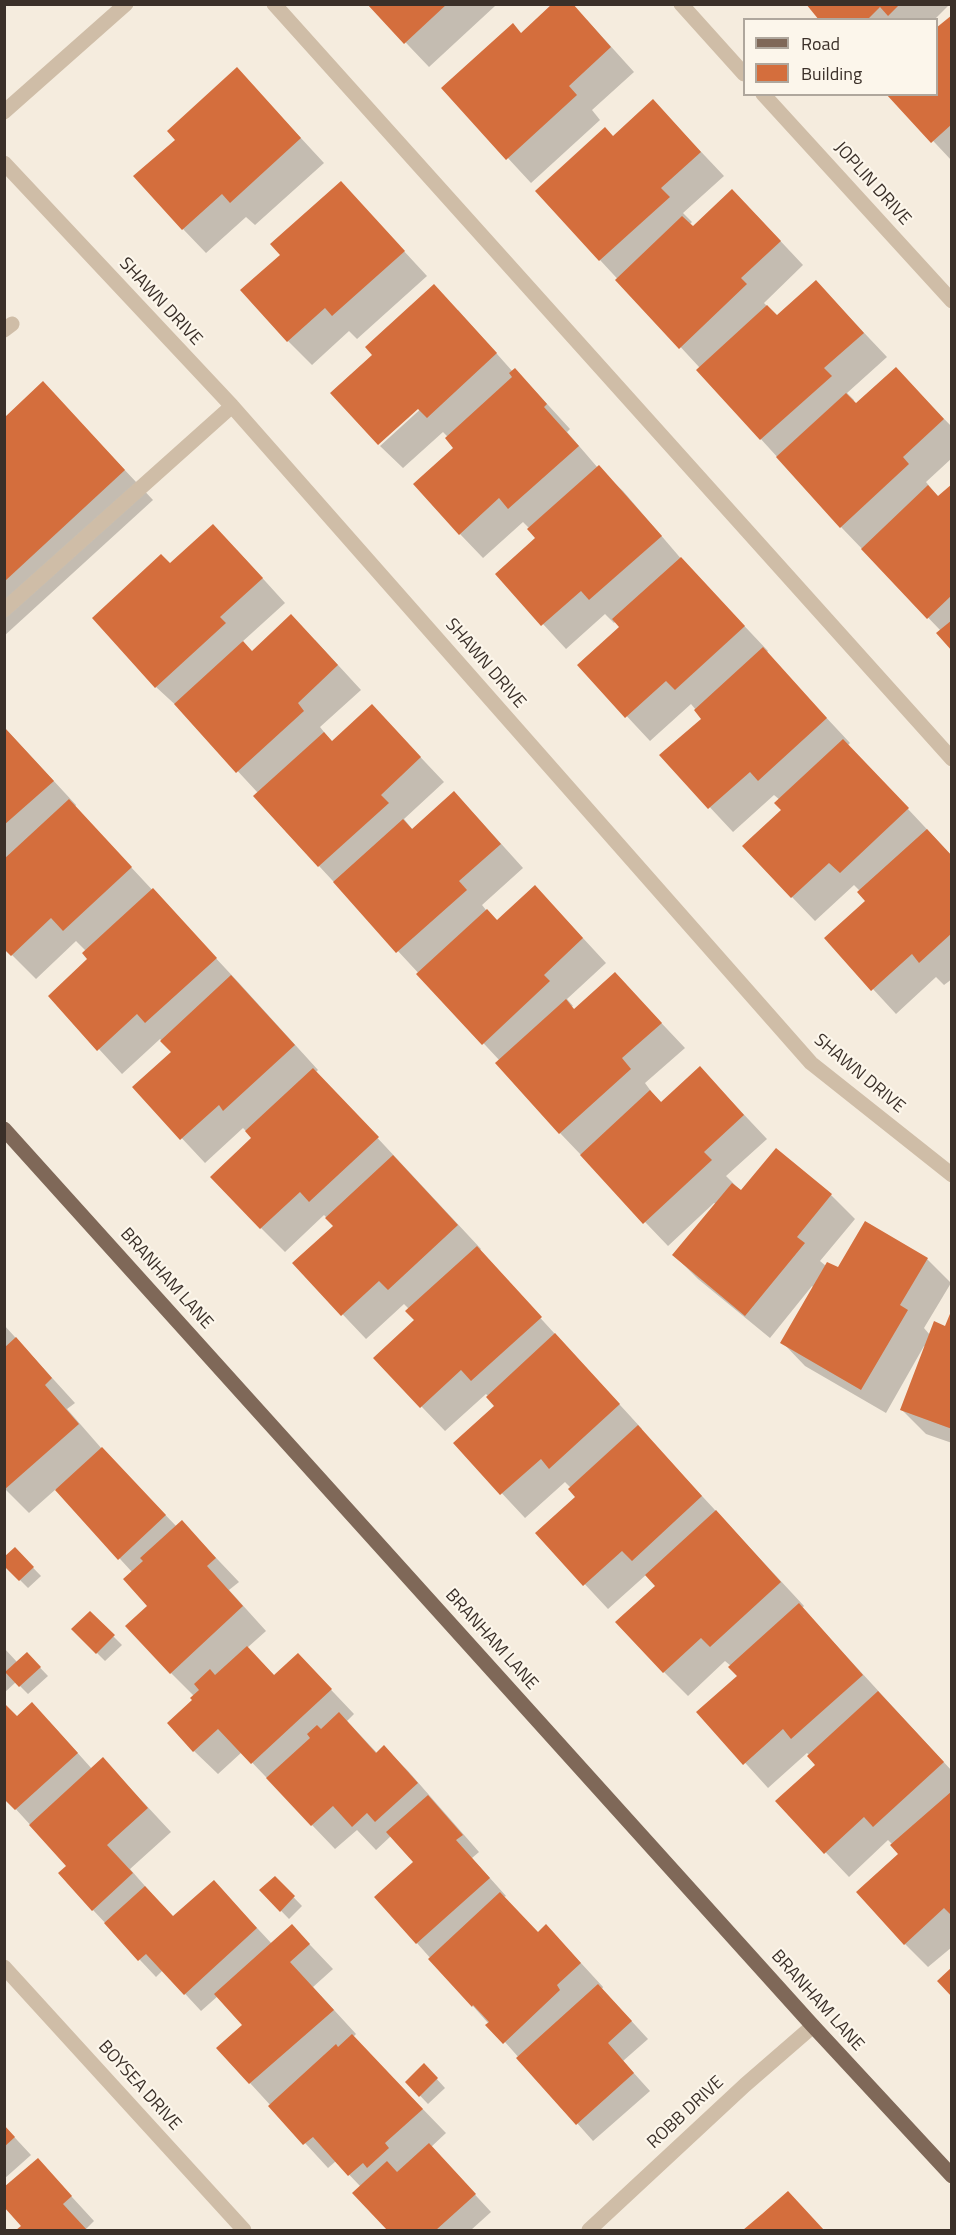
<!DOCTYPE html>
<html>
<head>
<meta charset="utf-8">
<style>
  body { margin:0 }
  #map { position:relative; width:956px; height:2235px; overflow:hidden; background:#f5ecde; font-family:"Titillium Web",sans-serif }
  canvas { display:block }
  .frame { position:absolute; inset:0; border:6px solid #3b3029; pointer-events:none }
  .legend { position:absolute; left:743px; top:18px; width:195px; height:78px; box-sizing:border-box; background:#fcf6eb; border:2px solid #afa79d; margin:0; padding:8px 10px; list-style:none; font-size:18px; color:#3b3029 }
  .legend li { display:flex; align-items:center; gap:12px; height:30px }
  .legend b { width:30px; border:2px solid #afa79d }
</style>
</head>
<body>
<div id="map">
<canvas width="956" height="2235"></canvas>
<div class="frame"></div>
<ul class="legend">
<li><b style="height:8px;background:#7f6858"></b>Road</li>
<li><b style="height:16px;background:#d46e3d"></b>Building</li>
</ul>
</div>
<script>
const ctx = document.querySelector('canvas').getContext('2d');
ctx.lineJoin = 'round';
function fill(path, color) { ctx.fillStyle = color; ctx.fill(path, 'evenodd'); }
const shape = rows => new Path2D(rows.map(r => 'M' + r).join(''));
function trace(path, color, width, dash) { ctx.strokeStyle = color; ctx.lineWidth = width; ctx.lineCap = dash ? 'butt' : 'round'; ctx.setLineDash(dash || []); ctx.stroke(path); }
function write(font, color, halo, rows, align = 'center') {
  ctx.font = font + ' "Titillium Web",sans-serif'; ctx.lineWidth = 4.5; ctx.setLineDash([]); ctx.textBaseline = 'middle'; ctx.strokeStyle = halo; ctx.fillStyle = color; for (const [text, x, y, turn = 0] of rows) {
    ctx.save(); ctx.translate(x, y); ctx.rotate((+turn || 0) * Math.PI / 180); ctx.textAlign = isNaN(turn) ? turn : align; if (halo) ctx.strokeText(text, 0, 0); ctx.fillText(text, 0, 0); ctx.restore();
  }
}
const shadow = shape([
  [369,4,494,4,495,6,429,67],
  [808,4,950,4,934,20,822,20],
  [952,17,952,161,889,94,936,94],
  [587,20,634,72,592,110,600,120,531,183,443,88,521,34],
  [237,69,324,163,255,225,246,217,206,253,183,229,177,140],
  [653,101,724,176,683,213,692,222,689,225,693,229,756,215,803,265,764,303,778,317,816,282,887,357,847,393,854,400,853,402,856,405,896,369,952,427,952,458,926,482,939,498,952,486,952,649,941,631,841,527,698,370,700,368,600,260,614,137],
  [341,183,427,276,357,339,349,331,312,365,288,341,282,255],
  [458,310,513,372,515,370,538,394,570,429,567,432,598,468,623,491,683,561,768,651,766,653,850,743,848,745,952,856,952,979,944,985,936,977,896,1014,826,938,867,901,860,891,854,885,815,921,792,897,783,810,780,800,774,795,733,832,661,755,703,719,696,710,691,704,650,741,579,665,621,627,616,621,614,623,605,614,566,649,497,574,537,538,530,529,523,522,483,558,460,534,455,448,448,437,443,432,403,468,380,446,425,405],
  [43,383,153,500,4,636,4,419],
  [237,550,285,603,242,642,252,653,315,640,361,690,320,727,332,742,372,706,444,782,404,819,413,830,454,794,477,817,523,868,482,905,490,915,497,922,558,911,606,963,567,999,573,1006,571,1007,575,1010,615,974,685,1048,645,1083,653,1094,662,1103,700,1068,767,1139,726,1176,742,1192,776,1150,831,1195,855,1219,820,1261,826,1266,838,1269,927,1259,951,1283,924,1328,930,1335,946,1328,952,1313,952,1443,926,1434,902,1410,926,1347,924,1346,886,1413,805,1366,782,1342,814,1288,812,1286,770,1338,698,1279,674,1255,716,1204,714,1203,668,1246,560,1133,500,1061,319,866,258,793,181,710,156,687,170,565],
  [4,727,76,805,75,807,239,983,318,1070,316,1072,481,1249,479,1251,642,1429,641,1430,739,1536,804,1606,802,1608,952,1771,952,1947,928,1967,905,1944,900,1854,893,1845,888,1840,849,1877,777,1801,817,1765,810,1756,807,1753,768,1788,699,1712,739,1676,731,1666,725,1661,688,1696,664,1672,657,1586,647,1574,608,1609,537,1533,577,1497,571,1488,565,1482,525,1518,455,1443,496,1406,488,1396,486,1394,445,1431,375,1358,417,1320,409,1309,404,1304,366,1339,294,1263,335,1226,324,1215,285,1252,261,1228,253,1138,243,1128,205,1163,134,1087,173,1052,160,1039,122,1074,50,996,90,959,86,951,76,941,36,979,4,947,9,869,4,865],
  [4,1325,75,1403,67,1409,102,1449,177,1527,182,1522,239,1582,229,1590,266,1631,247,1648,275,1676,298,1655,354,1714,347,1721,378,1754,384,1747,408,1771,479,1852,472,1858,506,1896,504,1897,538,1933,569,1950,603,1987,602,1989,648,2039,623,2061,650,2091,593,2141,376,1897,415,1862,391,1836,376,1850,357,1830,335,1849,242,1752,218,1774,194,1751,194,1696,171,1673,149,1606,132,1572,56,1489,29,1513,4,1488],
  [15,1549,41,1576,28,1588,4,1564],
  [90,1613,122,1645,105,1661,73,1629],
  [4,1648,17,1662,27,1654,48,1676,28,1694,16,1682,4,1693],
  [17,1718,49,1721,92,1769,103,1759,171,1832,130,1869,173,1918,230,1899,272,1944,292,1926,333,1969,313,1987,356,2034,353,2037,446,2133,431,2147,491,2212,471,2230,389,2230,354,2193,361,2187,336,2161,328,2168,250,2083,244,2025,218,1996,201,2011,163,1970,156,1977,93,1910,68,1866,13,1806],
  [275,1878,302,1906,289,1919,261,1890],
  [424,2065,445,2088,428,2104,407,2082],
  [4,2126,31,2155,4,2179],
  [38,2160,94,2221,86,2229,87,2230,18,2230,23,2226],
  [788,2193,823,2230,746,2230]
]);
const building = shape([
  [367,4,447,4,404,44],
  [552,4,573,4,611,47,569,86,577,95,506,160,441,88,513,23,521,33],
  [806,4,900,4,888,16,880,7,867,20,819,20],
  [952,15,952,124,931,143,886,94,936,94,936,28],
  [237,67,301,138,230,203,222,194,182,230,133,176,175,140,167,131],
  [653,99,701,152,661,188,670,197,599,261,535,191,605,127,613,136],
  [341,181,405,251,332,316,325,308,287,342,240,290,280,255,270,244],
  [732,189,781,241,741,278,747,284,679,349,615,280,682,216,693,226],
  [816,280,864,333,824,368,832,376,760,440,696,370,767,305,777,315],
  [434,284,497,353,427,418,418,409,378,445,330,393,372,355,365,347],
  [896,367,944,419,903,457,909,464,840,528,776,457,846,393,856,403],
  [515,368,547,404,544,407,579,446,508,509,499,498,459,535,413,484,453,448,445,438,512,377,509,373],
  [43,381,125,470,5,581,5,417],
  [599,465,662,536,589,600,581,591,541,626,495,574,535,538,527,529],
  [952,484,952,595,927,619,861,549,928,485,938,496],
  [213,524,263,578,220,617,226,623,155,688,92,618,161,554,170,563],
  [681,557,745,626,675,690,666,681,625,718,577,665,619,627,612,619],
  [291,614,338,665,298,703,304,711,236,773,174,704,243,641,252,651],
  [952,620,952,651,936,633],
  [763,647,827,718,758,781,750,772,708,809,659,755,701,719,694,710],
  [372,704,421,757,381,795,389,803,318,867,253,796,324,732,332,741],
  [4,727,54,781,4,825],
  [843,739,909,808,840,873,829,863,791,898,742,846,781,810,774,803],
  [454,791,501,844,459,881,467,890,396,953,333,882,403,819,412,829],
  [69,799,132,867,63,931,51,918,11,956,4,949,4,871,6,869,4,859],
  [927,829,952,856,952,933,919,963,912,954,871,991,824,938,865,901,857,892],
  [535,885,583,938,544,975,550,981,482,1045,416,974,487,909,497,920],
  [153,888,217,958,145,1023,137,1014,97,1051,48,996,87,959,82,953],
  [615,972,662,1023,622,1058,631,1069,559,1134,495,1063,566,999,574,1009],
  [231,975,295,1045,223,1111,219,1105,180,1140,132,1087,171,1052,160,1041],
  [700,1066,744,1115,704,1152,712,1160,643,1224,580,1155,650,1090,661,1102],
  [313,1068,379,1137,309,1202,300,1192,260,1229,210,1177,251,1138,245,1131],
  [776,1148,832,1194,797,1237,805,1243,745,1316,672,1255,732,1183,741,1190],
  [393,1155,458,1225,388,1290,379,1281,341,1316,292,1263,333,1226,325,1218],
  [865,1221,928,1258,900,1305,908,1310,861,1390,780,1343,827,1262,838,1267],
  [477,1246,542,1317,471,1381,461,1370,420,1408,373,1358,414,1320,405,1311],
  [952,1309,952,1429,900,1410,934,1321,945,1326],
  [555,1333,620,1404,549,1469,541,1459,500,1495,453,1443,494,1406,486,1397],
  [16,1337,52,1378,45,1385,79,1424,4,1490,4,1348],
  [638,1425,702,1496,632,1561,622,1551,583,1586,535,1533,575,1497,568,1489],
  [102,1447,166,1515,118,1560,55,1490],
  [716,1510,781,1582,710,1647,701,1638,663,1673,615,1622,655,1586,645,1575],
  [182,1520,216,1558,207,1566,243,1606,170,1674,125,1626,147,1606,123,1579,143,1561,140,1558],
  [15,1547,34,1567,19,1581,4,1566,4,1557],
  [799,1603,863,1675,791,1739,783,1729,743,1765,696,1712,737,1676,728,1667],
  [90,1611,115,1635,96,1654,71,1629],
  [247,1646,274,1675,298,1653,332,1689,251,1764,218,1729,193,1752,167,1723,192,1700,190,1698,199,1690,194,1684,210,1669,215,1675],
  [27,1652,41,1667,19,1687,5,1672],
  [878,1691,944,1762,873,1827,864,1817,824,1854,775,1801,815,1765,807,1756],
  [32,1702,78,1753,15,1810,4,1799,4,1703,17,1716],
  [339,1712,376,1753,384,1745,418,1783,375,1822,367,1813,352,1827,333,1806,311,1826,266,1778,310,1738,307,1734,317,1725,321,1729],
  [103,1757,148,1808,107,1845,133,1873,92,1911,58,1873,66,1866,29,1825],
  [952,1791,952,1916,944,1908,904,1945,856,1892,898,1854,890,1845],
  [428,1795,463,1835,456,1840,490,1878,416,1944,374,1897,413,1862,386,1832],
  [275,1876,295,1896,280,1912,259,1890],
  [214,1880,257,1928,184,1995,146,1954,138,1961,104,1923,145,1886,173,1916],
  [500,1892,538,1932,546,1924,581,1963,557,1985,560,1990,503,2044,485,2025,489,2022,473,2005,472,2007,428,1959],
  [292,1924,310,1944,290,1962,334,2010,249,2084,216,2048,242,2025,214,1994],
  [952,1967,952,1997,937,1981],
  [598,1984,632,2021,608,2043,634,2073,576,2125,516,2058],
  [352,2034,423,2109,385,2143,389,2148,367,2168,363,2163,348,2176,313,2137,303,2145,268,2106,336,2044,338,2047],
  [424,2063,438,2078,419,2097,405,2082],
  [4,2125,15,2137,4,2147],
  [429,2143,476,2194,436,2230,387,2230,352,2193,387,2161,397,2172],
  [38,2158,72,2196,63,2204,87,2230,16,2230,21,2226,4,2207,4,2187],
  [788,2191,824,2230,743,2230,762,2214]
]);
const minor = shape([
  [274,4,952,759],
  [681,4,744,74],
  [763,94,952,301],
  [4,112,126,4],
  [4,163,232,406,811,1063,952,1175],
  [4,330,12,324],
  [4,610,232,406],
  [4,1967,244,2230],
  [589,2230,745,2085,813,2026]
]);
const major = shape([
  [4,1129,813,2026,952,2176]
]);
const streetNames = [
  ["JOPLIN DRIVE",872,184,48],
  ["SHAWN DRIVE",160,302,47],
  ["SHAWN DRIVE",485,664,49],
  ["SHAWN DRIVE",859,1074,40],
  ["BRANHAM LANE",166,1279,48],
  ["BRANHAM LANE",491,1640,48],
  ["BRANHAM LANE",817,2001,48],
  ["BOYSEA DRIVE",139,2086,48],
  ["ROBB DRIVE",686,2113,-43]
];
fill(shadow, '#0003');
fill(building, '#d46e3d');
trace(minor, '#cfbda7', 15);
trace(major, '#7f6858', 15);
write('18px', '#3b3029', '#fcf6eb', streetNames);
</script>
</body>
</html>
